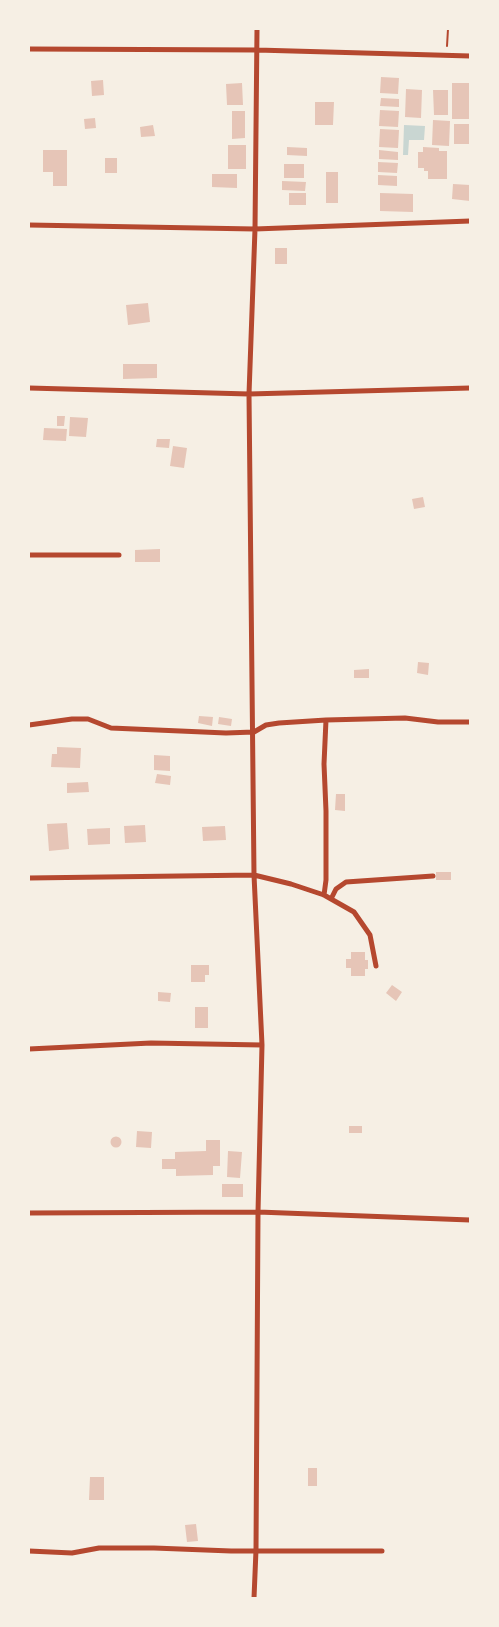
<!DOCTYPE html>
<html>
<head>
<meta charset="utf-8">
<style>
  body { margin:0 }
  #map { position:relative; width:499px; height:1627px; overflow:hidden; background:#f6efe4; font-family:"DejaVu Sans",sans-serif }
  canvas { display:block }
  .frame { position:absolute; inset:0; border:30px solid #f6efe4; pointer-events:none }
</style>
</head>
<body>
<div id="map">
<canvas width="499" height="1627"></canvas>
<div class="frame"></div>
</div>
<script>
const ctx = document.querySelector('canvas').getContext('2d');
ctx.lineJoin = 'round';
function fill(path, color) { ctx.fillStyle = color; ctx.fill(path, 'evenodd'); }
const shape = rows => new Path2D(rows.map(r => 'M' + r).join(''));
function trace(path, color, width, dash) { ctx.strokeStyle = color; ctx.lineWidth = width; ctx.lineCap = dash ? 'butt' : 'round'; ctx.setLineDash(dash || []); ctx.stroke(path); }
const water = shape([
  [404,125,425,126,424,140,409,140,408,155,403,155]
]);
const building = shape([
  [381,77,399,78,398,94,380,93],
  [103,80,104,95,92,96,91,81],
  [242,83,243,105,227,105,226,84],
  [452,83,470,83,470,119,452,119],
  [406,89,422,90,421,118,405,117],
  [433,90,448,90,448,115,434,115],
  [381,98,399,99,399,107,380,106],
  [315,102,334,102,333,125,315,125],
  [380,110,399,111,398,127,379,126],
  [232,111,245,111,245,138,232,139],
  [95,118,96,128,85,129,84,119],
  [433,120,450,121,449,146,432,145],
  [454,124,470,124,470,144,454,144],
  [153,125,155,136,141,137,140,127],
  [380,129,399,130,398,148,379,147],
  [228,145,246,145,246,169,228,169],
  [287,147,307,148,307,156,287,155],
  [423,147,439,148,439,151,447,151,447,179,428,179,428,171,424,171,424,168,418,168,418,152,423,152],
  [43,150,67,150,67,186,53,186,53,172,43,172],
  [379,150,398,152,398,160,379,159],
  [105,158,117,158,117,173,105,173],
  [378,162,398,163,397,173,378,172],
  [284,164,304,164,304,178,284,178],
  [326,172,338,172,338,203,326,203],
  [212,174,237,174,237,188,212,187],
  [378,175,397,176,397,186,378,185],
  [282,181,306,182,305,191,282,190],
  [453,184,470,185,470,201,452,199],
  [289,193,306,193,306,205,289,205],
  [380,193,413,194,413,212,380,211],
  [275,248,287,248,287,264,275,264],
  [148,303,150,322,128,325,126,305],
  [123,364,157,364,157,378,123,379],
  [57,416,65,416,64,426,57,426],
  [70,417,88,418,86,437,69,436],
  [44,428,67,429,66,441,43,440],
  [157,439,170,439,169,448,156,447],
  [173,446,187,448,184,468,170,466],
  [423,497,425,507,414,509,412,499],
  [160,549,160,562,135,562,135,550],
  [418,662,429,663,428,675,417,673],
  [369,669,369,678,354,678,354,670],
  [199,716,213,717,212,726,198,723],
  [219,717,232,719,231,726,218,724],
  [57,747,81,748,80,768,51,767,52,754,57,754],
  [154,755,170,756,170,771,154,770],
  [157,774,171,776,170,785,155,783],
  [88,782,89,792,67,793,67,783],
  [336,794,345,794,345,811,335,810],
  [67,823,69,849,49,851,47,824],
  [145,825,146,842,125,843,124,826],
  [225,826,226,840,203,841,202,827],
  [110,828,110,844,88,845,87,829],
  [436,872,451,872,451,880,436,880],
  [351,952,365,952,365,960,368,960,368,969,365,969,365,976,351,976,351,968,346,968,346,959,351,959],
  [191,965,209,965,209,975,205,975,205,982,191,982],
  [392,985,402,992,396,1001,386,993],
  [158,992,171,993,170,1002,158,1001],
  [195,1007,208,1007,208,1028,195,1028],
  [349,1126,362,1126,362,1133,349,1133],
  [137,1131,152,1132,151,1148,136,1147],
  '110.5 1142a5.5 5.5 0 1 1 11 0a5.5 5.5 0 1 1-11 0Z',
  [206,1140,220,1140,220,1166,213,1166,213,1175,176,1176,176,1169,162,1169,162,1159,175,1159,175,1152,206,1151],
  [228,1151,242,1152,240,1178,227,1177],
  [222,1184,243,1184,243,1197,222,1197],
  [308,1468,317,1468,317,1486,308,1486],
  [90,1477,104,1477,104,1500,89,1500],
  [196,1524,198,1541,187,1542,185,1525]
]);
const path = shape([
  [448,29,458,29],
  [447,46,448,29]
]);
const minor = shape([
  [29,49,257,50,470,56],
  [29,225,255,229,470,221],
  [29,388,249,394,470,388],
  [29,555,119,555],
  [29,725,72,719,88,719,111,728,226,733,254,732,266,725,279,723,326,720,405,718,438,722,470,722],
  [29,878,254,875,291,884,324,895,354,912,370,935,376,966],
  [324,895,326,880,326,811,324,764,326,720],
  [331,899,336,889,346,882,433,876],
  [29,1049,151,1043,262,1045],
  [29,1213,258,1212,470,1220],
  [29,1551,72,1553,99,1548,154,1548,231,1551,382,1551],
  [254,1598,256,1550,258,1212,262,1045,254,875,249,394,255,229,257,29]
]);
fill(water, '#c9d6d2');
fill(building, '#e6c5b7');
trace(path, '#b5482f', 2);
trace(minor, '#b5482f', 5);
</script>
</body>
</html>
